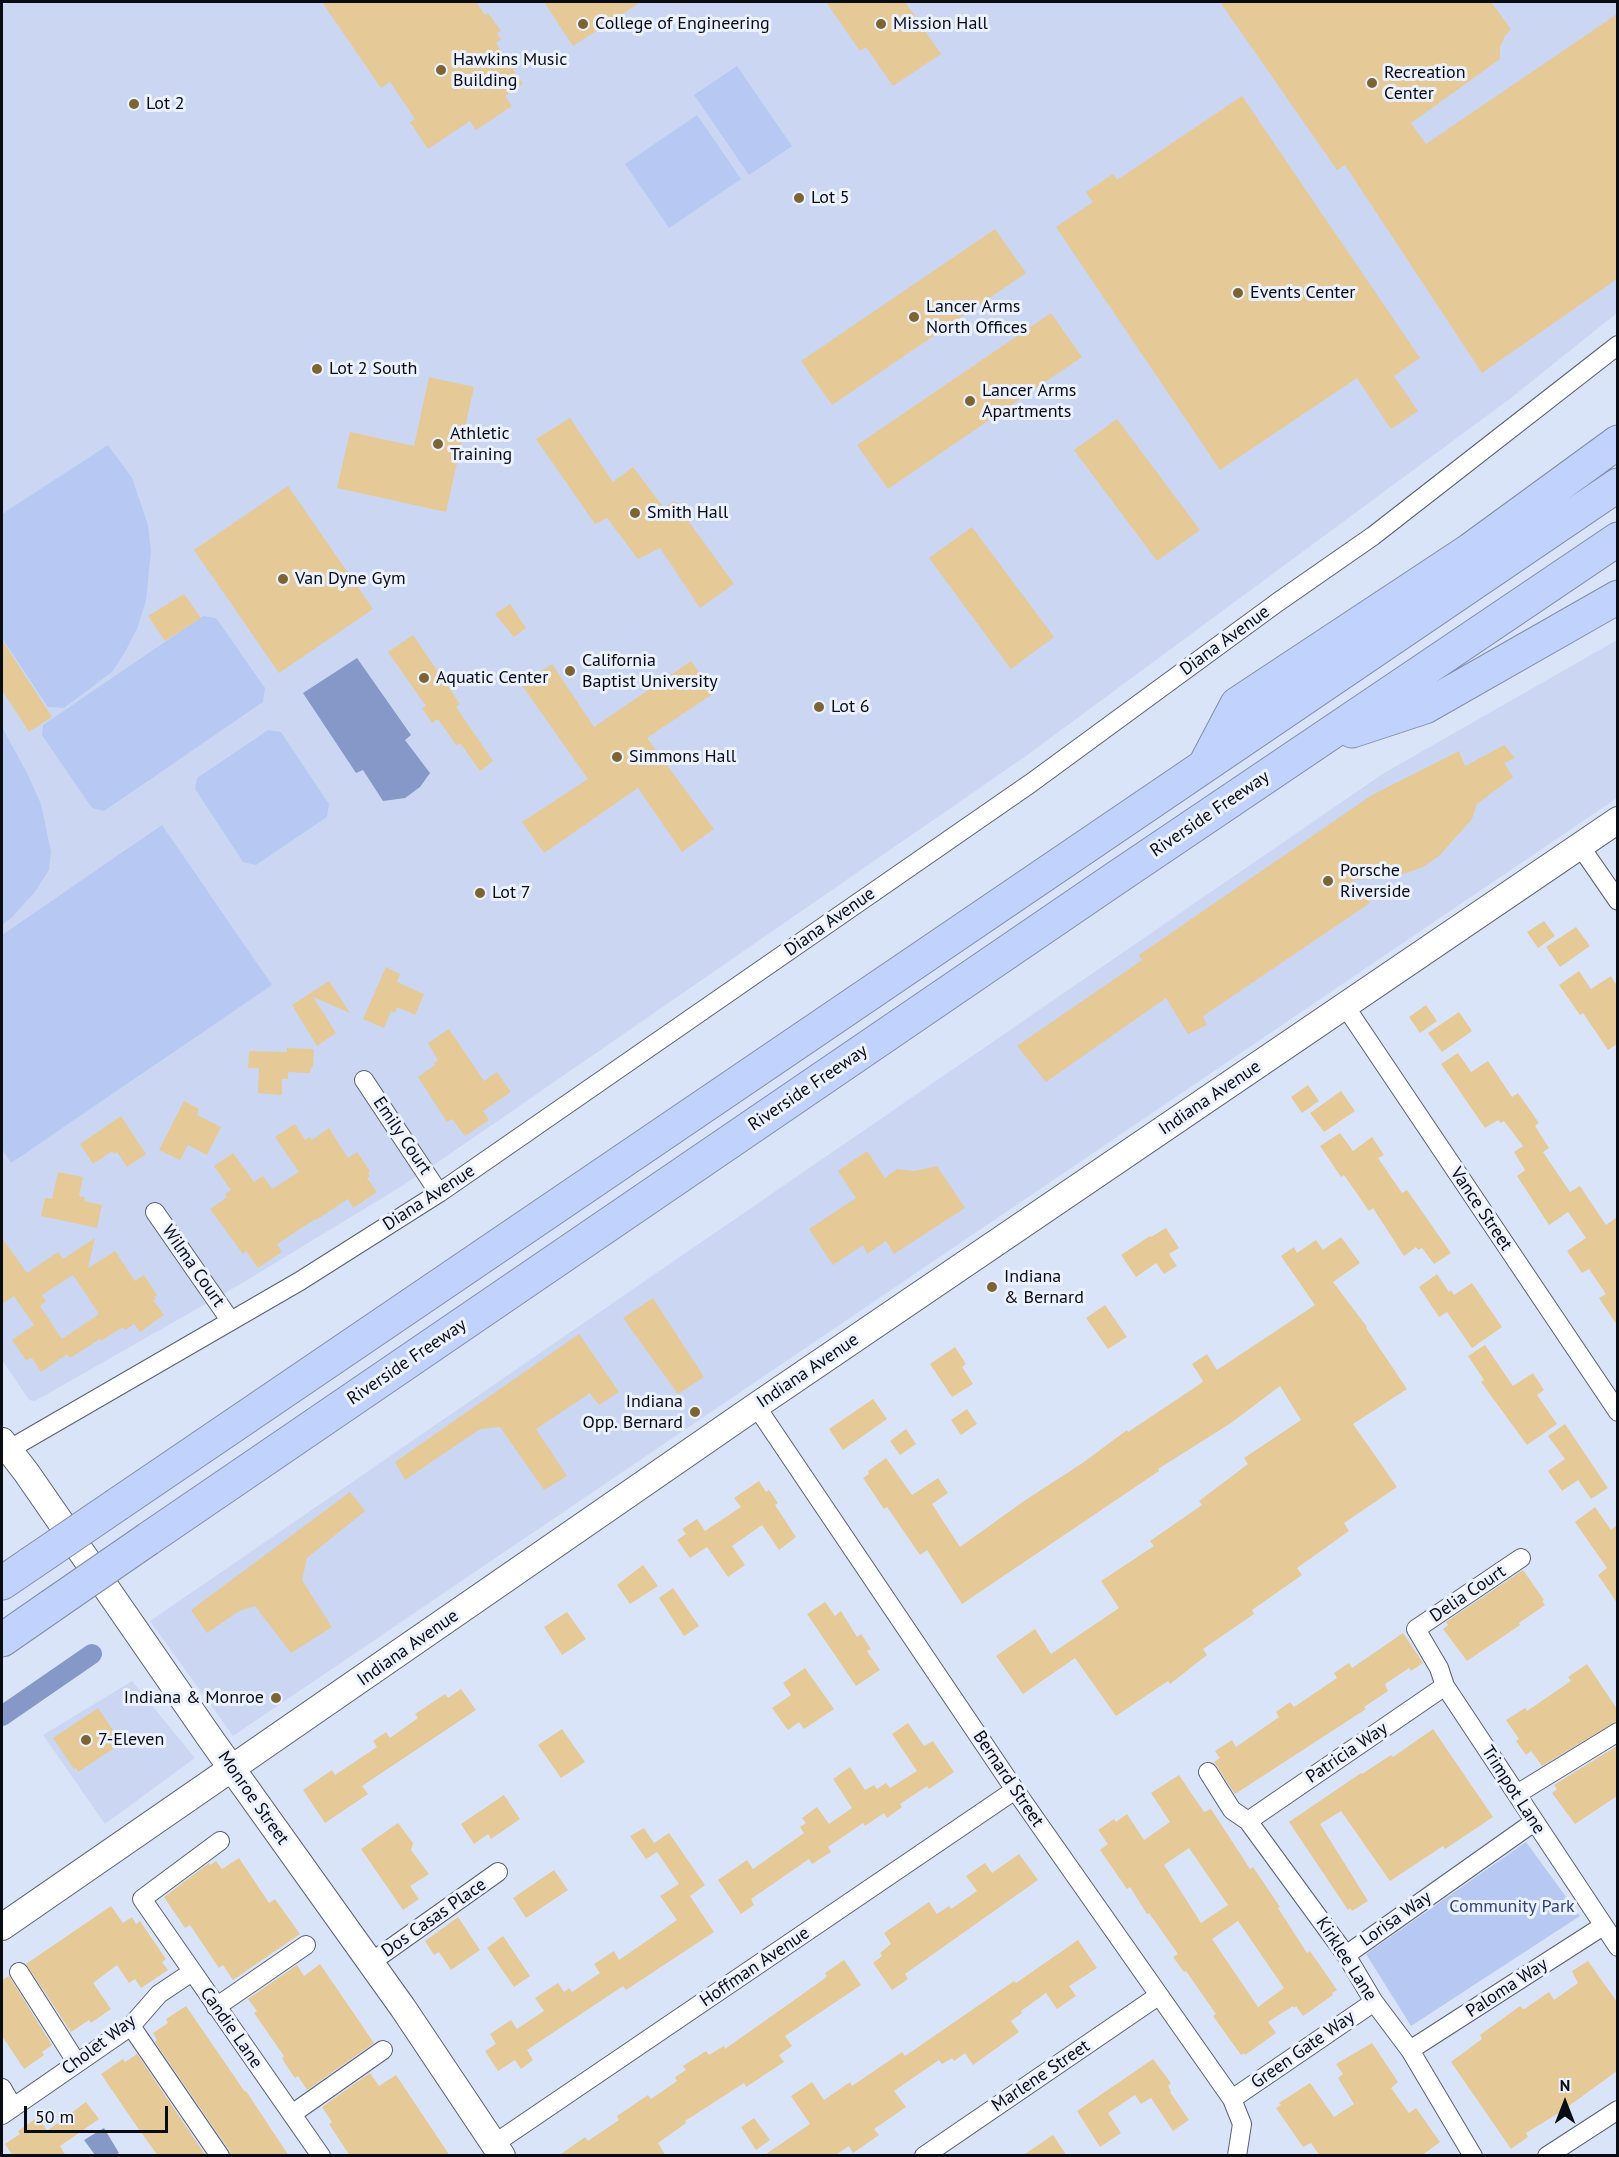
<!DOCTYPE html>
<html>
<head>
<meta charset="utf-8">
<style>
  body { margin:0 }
  #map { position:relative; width:1619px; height:2157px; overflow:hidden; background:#dae4f9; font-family:"PT Sans",sans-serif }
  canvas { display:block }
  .frame { position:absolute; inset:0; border:3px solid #090c13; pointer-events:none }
  .north { position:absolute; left:1535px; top:2073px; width:60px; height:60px; -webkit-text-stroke:4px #ebf1fe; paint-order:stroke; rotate:0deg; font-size:16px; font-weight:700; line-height:24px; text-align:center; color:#090c13 }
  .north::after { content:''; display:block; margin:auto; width:21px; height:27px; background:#090c13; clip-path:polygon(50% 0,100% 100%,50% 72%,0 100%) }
  .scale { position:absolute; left:24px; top:2106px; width:144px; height:27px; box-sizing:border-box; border:3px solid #090c13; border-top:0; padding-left:8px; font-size:18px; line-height:21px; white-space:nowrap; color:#090c13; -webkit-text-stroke:4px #ebf1fe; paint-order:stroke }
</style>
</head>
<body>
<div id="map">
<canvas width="1619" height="2157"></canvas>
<div class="frame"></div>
<div class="north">N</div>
<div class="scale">50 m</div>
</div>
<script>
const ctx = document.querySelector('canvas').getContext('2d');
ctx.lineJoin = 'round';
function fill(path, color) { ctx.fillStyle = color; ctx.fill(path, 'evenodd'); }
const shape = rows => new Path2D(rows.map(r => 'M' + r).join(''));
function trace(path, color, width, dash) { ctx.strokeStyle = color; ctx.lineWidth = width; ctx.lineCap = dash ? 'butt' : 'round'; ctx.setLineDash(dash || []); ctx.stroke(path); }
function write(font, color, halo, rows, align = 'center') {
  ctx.font = font + ' "PT Sans",sans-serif'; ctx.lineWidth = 6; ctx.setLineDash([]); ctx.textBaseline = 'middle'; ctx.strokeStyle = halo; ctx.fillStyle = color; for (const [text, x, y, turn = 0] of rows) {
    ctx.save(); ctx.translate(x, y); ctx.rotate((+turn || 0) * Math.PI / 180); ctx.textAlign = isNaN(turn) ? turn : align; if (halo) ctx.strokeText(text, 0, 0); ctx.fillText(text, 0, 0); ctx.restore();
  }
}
const built = shape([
  [2,2,1617,2,1617,313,1511,398,1026,756,447,1156,402,1186,239,1285,35,1401,29,1400,2,1360],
  [1617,640,1617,798,233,1736,150,1621,1384,773],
  [132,1681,195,1758,105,1824,43,1735]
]);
const green = shape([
  [737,66,792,146,749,175,694,95],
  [697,115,741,179,669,228,625,164],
  [108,445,132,478,148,525,151,551,146,601,137,629,125,652,112,672,64,708,48,707,2,638,2,514],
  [203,616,216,618,265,688,263,702,104,811,92,808,42,735,43,725],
  [2,727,27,773,41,804,51,852,49,870,34,893,12,917,2,925],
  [268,730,281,732,329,804,327,817,256,865,243,862,195,789,197,778],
  [162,825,272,985,11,1163,2,1149,2,935],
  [1526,1842,1580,1916,1411,2026,1366,1954]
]);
const water = shape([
  [357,658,411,735,405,740,430,773,420,787,405,798,383,801,363,770,356,773,303,693],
  [104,2128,119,2153,116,2155,95,2155,84,2140]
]);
const canal = shape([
  [2,1716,92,1654]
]);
const building = shape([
  [322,2,476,2,485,15,488,13,501,31,497,33,501,40,496,43,523,84,505,96,512,106,476,130,470,121,428,149,410,122,415,119,390,82,381,88],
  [544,2,641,2,573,46],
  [826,2,905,2,941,54,893,86,866,47,860,51],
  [1220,2,1491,2,1511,29,1505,36,1500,47,1500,59,1411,123,1426,144,1617,14,1617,279,1482,373,1345,165,1337,170],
  [1242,96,1420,358,1394,376,1418,411,1391,429,1357,378,1220,470,1056,227,1093,202,1086,192,1113,174,1117,180],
  [995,229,1026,273,832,405,801,361],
  [1051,313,1082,357,888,489,857,445],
  [429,377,474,387,446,512,337,488,350,432,414,446],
  [570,418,613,482,633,467,664,508,674,501,734,584,700,608,660,548,638,559,607,518,595,524,536,439],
  [1117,419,1200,530,1157,561,1074,450],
  [288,486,373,609,279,673,194,550],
  [972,527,1054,637,1011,669,929,558],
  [184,594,201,618,165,641,148,616],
  [510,604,526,628,514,637,495,614],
  [413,635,460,704,456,707,493,761,480,771,460,743,457,746,438,719,432,723,422,708,426,706,388,652],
  [2,640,52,717,29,732,2,690],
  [691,661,714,693,647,738,714,829,682,852,638,788,544,853,522,822,588,779,521,684,552,664,594,727],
  [1504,745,1515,758,1504,763,1513,777,1477,804,1472,819,1439,856,1423,867,1392,878,1353,880,1370,903,1203,1016,1207,1025,1188,1034,1166,998,1046,1082,1017,1046,1142,960,1139,955,1372,795,1459,751,1465,766],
  [1544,921,1555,936,1538,948,1527,932],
  [1576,927,1590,946,1560,967,1546,947],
  [386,967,400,974,397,982,424,994,415,1015,397,1007,395,1013,391,1011,384,1028,363,1019],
  [1579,971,1591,989,1611,976,1617,986,1617,1044,1608,1050,1583,1013,1580,1015,1559,985],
  [329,981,350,1013,313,997,336,1033,317,1046,292,1005],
  [1426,1005,1437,1021,1420,1033,1409,1017],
  [1459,1012,1472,1031,1442,1052,1428,1033],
  [449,1029,484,1081,497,1072,511,1092,483,1111,489,1120,465,1136,452,1119,447,1122,418,1077,435,1065,434,1063,438,1060,428,1043],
  [287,1048,314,1049,313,1067,311,1067,310,1073,288,1072,288,1079,282,1079,282,1095,258,1093,259,1068,248,1068,249,1051,287,1052],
  [1458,1053,1471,1072,1488,1061,1512,1097,1518,1093,1539,1123,1535,1126,1549,1148,1543,1152,1570,1192,1580,1186,1606,1225,1617,1217,1617,1325,1599,1298,1606,1294,1589,1269,1582,1273,1567,1251,1586,1238,1568,1212,1549,1225,1517,1176,1525,1170,1514,1152,1523,1146,1504,1121,1501,1123,1498,1120,1485,1128,1441,1064],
  [1308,1085,1319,1101,1302,1113,1291,1097],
  [1341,1091,1355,1111,1324,1132,1310,1113],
  [184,1101,199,1109,197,1115,221,1127,207,1155,188,1145,180,1160,159,1150],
  [121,1116,146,1154,127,1167,117,1152,114,1154,112,1151,93,1164,80,1144],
  [295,1124,305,1140,309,1137,312,1140,329,1128,348,1158,357,1152,370,1171,368,1173,370,1176,367,1178,377,1192,353,1208,348,1199,316,1220,315,1219,277,1244,282,1252,258,1268,246,1251,243,1254,210,1209,227,1197,225,1194,231,1190,214,1166,233,1153,254,1182,263,1176,272,1189,299,1172,275,1137],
  [1340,1133,1353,1151,1372,1137,1384,1155,1378,1158,1402,1193,1407,1190,1451,1253,1434,1264,1422,1248,1418,1250,1416,1247,1404,1256,1373,1208,1369,1211,1344,1175,1341,1177,1320,1146],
  [867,1151,885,1178,897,1169,914,1171,937,1166,965,1208,894,1254,886,1241,867,1254,863,1245,833,1265,809,1229,856,1198,838,1171],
  [58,1172,83,1177,79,1196,85,1197,84,1201,102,1205,97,1228,41,1216,45,1198,52,1199],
  [1166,1228,1179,1248,1169,1254,1177,1266,1164,1274,1156,1263,1136,1277,1121,1255,1150,1236,1151,1237],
  [1341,1237,1360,1263,1333,1282,1367,1327,1366,1328,1407,1389,1353,1424,1397,1487,1344,1523,1349,1531,1297,1568,1302,1575,1252,1610,1254,1614,1203,1649,1207,1655,1170,1684,1168,1681,1116,1716,1075,1658,1023,1694,996,1656,1035,1629,1051,1654,1119,1608,1101,1581,1154,1546,1150,1541,1202,1505,1199,1501,1248,1464,1244,1458,1301,1420,1280,1386,1231,1423,1158,1469,1159,1471,962,1604,927,1550,920,1555,887,1507,884,1509,863,1478,869,1474,868,1471,886,1458,912,1495,938,1478,948,1493,932,1504,960,1547,1024,1501,1084,1462,1127,1430,1128,1432,1200,1384,1203,1381,1192,1364,1207,1354,1217,1370,1315,1305,1281,1256,1294,1247,1297,1253,1316,1240,1323,1250],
  [2,1238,27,1273,58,1252,63,1259,95,1238,88,1268,115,1251,135,1281,144,1275,157,1295,154,1297,156,1299,153,1300,164,1315,140,1332,134,1324,125,1330,123,1327,101,1341,100,1339,70,1358,67,1354,41,1372,32,1358,26,1360,12,1340,34,1325,14,1296,2,1304],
  [73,1275,99,1314,62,1339,40,1306,46,1301,42,1295],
  [1437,1274,1449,1292,1451,1290,1454,1295,1472,1283,1502,1327,1472,1348,1447,1312,1439,1317,1419,1287],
  [653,1298,704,1377,678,1394,623,1318],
  [1105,1305,1127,1337,1108,1349,1086,1318],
  [579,1334,619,1392,599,1405,590,1393,536,1429,567,1476,544,1490,500,1427,480,1429,405,1480,395,1462],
  [1485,1345,1513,1386,1533,1373,1544,1390,1537,1395,1557,1424,1527,1445,1481,1382,1484,1380,1468,1356],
  [955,1347,966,1364,962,1367,973,1384,952,1397,930,1364],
  [873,1399,887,1419,843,1450,829,1429],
  [967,1409,977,1424,961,1435,951,1420],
  [1565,1424,1608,1488,1591,1499,1578,1480,1562,1491,1548,1471,1565,1459,1548,1436],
  [906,1429,916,1444,900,1455,890,1441],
  [759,1481,766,1492,769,1490,778,1503,775,1505,796,1537,779,1550,762,1525,732,1546,745,1565,728,1577,707,1547,690,1558,677,1540,686,1534,682,1529,697,1519,705,1531,741,1507,734,1498],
  [350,1492,365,1511,307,1558,302,1580,332,1627,291,1653,255,1606,239,1611,207,1633,191,1610],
  [1595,1507,1611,1530,1617,1525,1617,1603,1598,1575,1607,1568,1575,1522],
  [643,1565,658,1586,630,1604,617,1585],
  [1523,1570,1544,1600,1542,1601,1545,1605,1519,1623,1520,1625,1467,1661,1443,1629,1448,1625,1446,1622],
  [673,1588,699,1626,684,1636,659,1598],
  [825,1602,835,1616,841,1611,857,1637,861,1634,871,1649,867,1651,880,1670,856,1686,807,1614],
  [567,1612,586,1639,562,1655,544,1627],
  [1403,1633,1423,1663,1411,1671,1409,1668,1385,1684,1388,1691,1364,1707,1366,1709,1235,1794,1214,1762,1220,1758,1215,1751,1232,1740,1236,1747,1279,1717,1276,1712,1290,1702,1294,1707,1337,1678,1334,1673,1349,1663,1352,1668],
  [1587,1664,1617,1709,1617,1721,1542,1766,1531,1751,1526,1755,1516,1741,1519,1739,1506,1720,1525,1708,1527,1711,1571,1681,1568,1677],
  [805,1668,834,1709,804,1729,799,1722,788,1730,772,1708,791,1695,783,1683],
  [461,1689,476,1710,362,1786,368,1794,325,1823,303,1790,332,1770,335,1775,377,1747,373,1741,386,1732,390,1738,418,1718,415,1714,445,1694,448,1698],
  [98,1708,119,1739,118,1740,120,1744,78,1772,76,1768,74,1769,53,1738],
  [908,1723,924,1746,933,1741,954,1772,929,1789,927,1786,900,1804,902,1807,887,1818,884,1813,865,1826,863,1823,828,1847,831,1852,812,1864,809,1859,751,1899,754,1905,741,1914,718,1880,747,1860,753,1869,804,1833,800,1827,806,1823,802,1818,817,1807,829,1824,852,1808,833,1779,850,1767,865,1790,874,1785,877,1789,886,1783,890,1788,917,1771,892,1734],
  [562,1729,585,1762,561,1778,538,1745],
  [1433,1729,1493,1817,1445,1849,1443,1846,1390,1881,1341,1811,1320,1824,1368,1901,1352,1911,1350,1908,1348,1910,1289,1822,1361,1773,1362,1774,1391,1755,1393,1757],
  [1617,1746,1617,1796,1575,1824,1552,1793,1557,1789,1554,1785],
  [1179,1775,1204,1812,1211,1809,1250,1869,1253,1867,1280,1907,1278,1908,1307,1953,1310,1951,1337,1990,1332,1993,1333,1995,1303,2016,1296,2006,1294,2008,1293,2006,1268,2022,1276,2033,1245,2055,1244,2053,1241,2055,1213,2016,1216,2014,1186,1971,1184,1972,1173,1957,1178,1954,1149,1913,1147,1914,1130,1887,1127,1889,1100,1850,1108,1844,1098,1830,1114,1819,1116,1822,1127,1814,1144,1840,1170,1822,1151,1793],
  [1189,1848,1228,1905,1201,1923,1164,1865],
  [1238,1921,1284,1988,1258,2007,1212,1939],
  [504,1795,520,1819,491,1839,488,1834,474,1844,461,1824],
  [398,1823,413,1843,411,1850,429,1874,410,1886,419,1899,403,1910,361,1849],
  [644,1828,654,1843,669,1833,705,1885,690,1896,714,1932,626,1990,623,1986,527,2050,533,2060,521,2069,515,2060,498,2071,485,2051,496,2044,490,2034,511,2020,517,2029,544,2011,535,1998,558,1983,564,1992,569,1988,572,1992,600,1973,594,1964,614,1951,619,1960,677,1920,660,1896,679,1884,657,1852,646,1859,630,1836],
  [1019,1854,1038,1880,905,1974,908,1979,892,1990,873,1963,882,1956,880,1953,891,1944,884,1933,929,1902,937,1914,949,1906,951,1909,977,1891,966,1876,985,1863,992,1873],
  [239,1858,269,1903,275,1899,300,1934,233,1980,223,1965,219,1968,190,1925,185,1928,164,1897,209,1863,210,1865,216,1861,222,1869],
  [554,1870,568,1890,526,1918,513,1898],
  [111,1906,123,1923,132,1917,136,1924,140,1921,166,1959,162,1962,168,1970,141,1988,135,1979,129,1983,117,1965,93,1983,111,2009,91,2023,89,2020,71,2032,26,1964],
  [458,1917,480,1950,451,1970,439,1952,434,1955,425,1941],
  [503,1936,530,1976,514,1987,487,1948],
  [1078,1940,1097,1968,1069,1986,1076,1996,1057,2009,1046,1993,1021,2011,1022,2013,1011,2021,1019,2032,973,2065,965,2053,954,2061,952,2058,942,2064,939,2060,894,2091,906,2107,874,2129,879,2135,853,2153,849,2146,834,2156,763,2156,810,2124,791,2096,812,2082,824,2100,850,2082,852,2086,902,2052,905,2056,1014,1981,1016,1983],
  [844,1960,861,1985,785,2036,792,2046,779,2055,784,2062,746,2087,744,2083,685,2121,686,2123,658,2143,666,2156,558,2156,585,2137,588,2141,619,2120,617,2116,648,2095,651,2099,677,2081,675,2077,686,2070,683,2066,706,2051,709,2055,724,2046,725,2049,824,1979,827,1976,825,1973],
  [1588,1961,1617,2002,1617,2071,1562,2111,1526,2133,1528,2137,1511,2149,1451,2062,1482,2039,1480,2035,1520,2006,1523,2009,1526,2008,1549,1992,1554,2000,1578,1983,1572,1971],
  [320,1964,374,2043,307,2090,298,2076,295,2078,286,2065,282,2058,284,2056,254,2013,257,2011,248,1999,297,1965,304,1976],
  [9,1976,52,2045,42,2052,44,2055,24,2069,2,2036,2,1980],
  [186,2006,245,2092,246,2091,289,2156,231,2156,229,2150,155,2042,157,2040,153,2033,168,2023,166,2019],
  [1372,2043,1398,2082,1391,2088,1409,2113,1416,2108,1440,2142,1421,2156,1320,2156,1311,2143,1303,2147,1276,2108,1281,2105,1279,2103,1310,2083,1334,2117,1354,2104,1338,2078,1343,2074,1336,2064],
  [137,2054,206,2156,158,2156,133,2121,101,2074,123,2059,125,2062],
  [1153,2059,1171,2083,1168,2086,1171,2091,1170,2092,1189,2120,1173,2131,1151,2098,1141,2104,1135,2095,1108,2113,1121,2133,1100,2147,1077,2111],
  [370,2073,379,2086,396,2075,450,2156,350,2156,329,2124,332,2122,322,2107],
  [86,2102,99,2119,60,2146,66,2156,13,2156,5,2144,20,2134,18,2131,38,2117,47,2131],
  [754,2118,770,2140,756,2150,741,2127],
  [1053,2135,1067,2156,1022,2156]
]);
const street = shape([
  [1580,846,1618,901],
  [1345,1006,1618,1412],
  [364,1080,439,1193],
  [155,1212,230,1320],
  [756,1406,1015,1790,1232,2099,1242,2124,1237,2156],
  [8,1450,300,1281,439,1193,1031,783,1278,602,1373,536,1618,345],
  [1521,1558,1416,1629,1439,1668,1445,1686,1618,1947],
  [1208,1772,1232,1810,1248,1821,1346,1955,1374,2002,1410,2050,1473,2156],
  [1517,1794,1618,1732],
  [1248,1821,1445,1686],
  [220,1841,142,1899,321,2156],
  [1346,1955,1534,1822],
  [370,1963,498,1872],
  [19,1972,77,2063],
  [216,2007,306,1945],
  [131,2026,220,2156],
  [1410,2050,1603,1926],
  [2,2088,13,2107],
  [1232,2099,1374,2002],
  [292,2114,383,2050],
  [2,2115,131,2026,159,1994,192,1972],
  [494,2144,1015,1790],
  [924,2156,1158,1996],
  [1547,2156,1618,2110]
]);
const secondary = shape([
  [2,1441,26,1472,210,1738,403,2008,502,2156],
  [2,1927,756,1406,1618,820]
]);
const highway = shape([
  [1352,731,1425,707,1618,597],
  [1207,761,1237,704,1470,550,1618,442],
  [118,1504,1618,485],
  [148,1539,1113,880,1618,539],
  [2,1583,30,1564],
  [2,1640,51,1606]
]);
const highwayBridge = shape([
  [30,1564,118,1504],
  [51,1606,148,1539]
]);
const markers = [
  [583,24,6,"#7d6435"],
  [881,24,6,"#7d6435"],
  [441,70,6,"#7d6435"],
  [1372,83,6,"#7d6435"],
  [134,104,6,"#7d6435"],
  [799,198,6,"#7d6435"],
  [1238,293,6,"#7d6435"],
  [914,317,6,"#7d6435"],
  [317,369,6,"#7d6435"],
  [970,401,6,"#7d6435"],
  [438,444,6,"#7d6435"],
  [635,513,6,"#7d6435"],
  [283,579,6,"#7d6435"],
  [570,671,6,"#7d6435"],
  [424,678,6,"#7d6435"],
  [819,707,6,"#7d6435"],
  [617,757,6,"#7d6435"],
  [1328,881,6,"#7d6435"],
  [480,893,6,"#7d6435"],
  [992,1287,6,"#7d6435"],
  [695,1412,6,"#7d6435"],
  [276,1698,6,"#7d6435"],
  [86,1740,6,"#7d6435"]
];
const poiNames = [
  ["College of Engineering",595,24],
  ["Mission Hall",893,24],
  ["Hawkins Music",453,60],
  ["Building",453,81],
  ["Recreation",1384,73],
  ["Center",1384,94],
  ["Lot 2",146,104],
  ["Lot 5",811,198],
  ["Events Center",1250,293],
  ["Lancer Arms",926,307],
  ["North Offices",926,328],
  ["Lot 2 South",329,369],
  ["Lancer Arms",982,391],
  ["Apartments",982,412],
  ["Athletic",450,434],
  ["Training",450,455],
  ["Smith Hall",647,513],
  ["Van Dyne Gym",295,579],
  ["California",582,661],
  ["Baptist University",582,682],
  ["Aquatic Center",436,678],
  ["Lot 6",831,707],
  ["Simmons Hall",629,757],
  ["Porsche",1340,871],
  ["Riverside",1340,892],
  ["Lot 7",492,893],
  ["Indiana",1004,1277],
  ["& Bernard",1004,1298],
  ["Indiana",683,1402,"right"],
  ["Opp. Bernard",683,1423,"right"],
  ["Indiana & Monroe",264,1698,"right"],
  ["7-Eleven",98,1740]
];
const streetNames = [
  ["Diana Avenue",1225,641,-36],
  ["Riverside Freeway",1210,814,-34],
  ["Diana Avenue",830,922,-35],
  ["Riverside Freeway",808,1088,-34],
  ["Indiana Avenue",1210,1098,-34],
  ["Emily Court",402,1136,56],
  ["Diana Avenue",429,1198,-33],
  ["Vance Street",1481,1209,56],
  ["Wilma Court",193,1266,55],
  ["Riverside Freeway",407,1362,-34],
  ["Indiana Avenue",808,1371,-34],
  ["Delia Court",1468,1594,-34],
  ["Indiana Avenue",408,1648,-35],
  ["Patricia Way",1347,1753,-34],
  ["Bernard Street",1008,1779,56],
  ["Trimpot Lane",1513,1790,57],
  ["Monroe Street",253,1798,55],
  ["Dos Casas Place",434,1918,-35],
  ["Lorisa Way",1396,1919,-35],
  ["Kirklee Lane",1346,1959,57],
  ["Hoffman Avenue",755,1967,-34],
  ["Paloma Way",1507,1988,-33],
  ["Candie Lane",231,2028,55],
  ["Cholet Way",99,2045,-37],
  ["Green Gate Way",1303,2050,-35],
  ["Marlene Street",1041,2076,-34]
];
const parkNames = [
  ["Community Park",1512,1907]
];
fill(built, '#cbd7f2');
fill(green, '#b7c9f2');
fill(water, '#8598c7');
trace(canal, '#8598c7', 20);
fill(building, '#e5c997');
trace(street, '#596073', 20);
trace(secondary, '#596073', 28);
trace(highway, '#818daa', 35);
trace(street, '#fff', 18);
trace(secondary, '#fff', 26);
trace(highway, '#c1d2fc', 33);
trace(highwayBridge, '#818daa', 35, []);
trace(highwayBridge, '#c1d2fc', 33);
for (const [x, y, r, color] of markers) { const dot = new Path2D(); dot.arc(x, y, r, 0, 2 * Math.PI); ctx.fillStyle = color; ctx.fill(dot); trace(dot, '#ebf1fe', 2); }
write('18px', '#090c13', '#ebf1fe', poiNames, 'left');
write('18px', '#090c13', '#ebf1fe', streetNames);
write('18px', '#2e427d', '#ebf1fe', parkNames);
</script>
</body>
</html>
